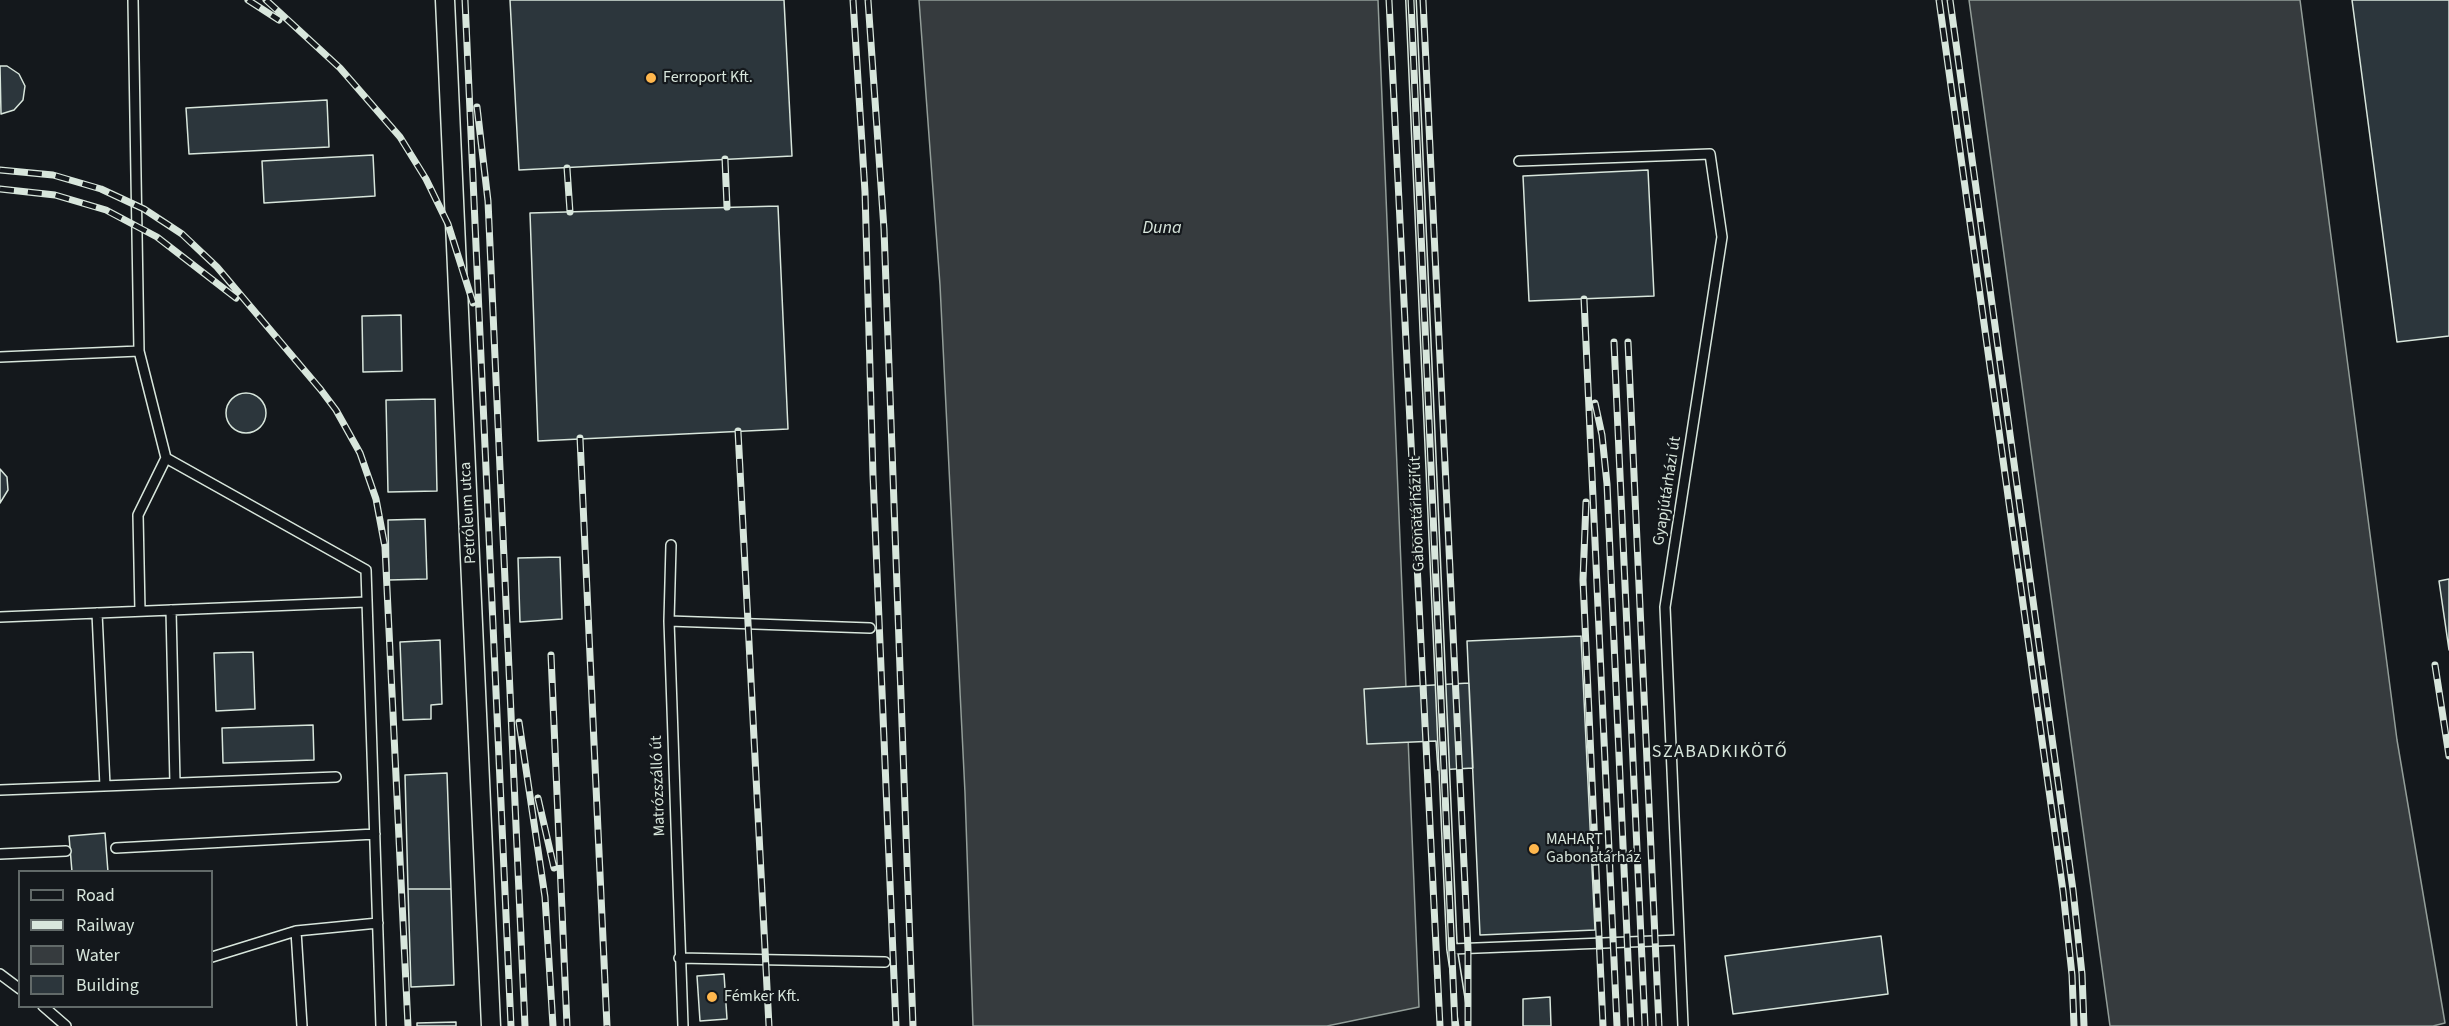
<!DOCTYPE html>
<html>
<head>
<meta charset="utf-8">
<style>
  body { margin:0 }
  #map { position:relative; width:2449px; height:1026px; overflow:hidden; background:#14181c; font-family:"Source Sans 3",sans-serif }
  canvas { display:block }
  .legend { position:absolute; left:18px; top:870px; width:195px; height:138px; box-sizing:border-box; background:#14181c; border:2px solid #626a69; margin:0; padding:8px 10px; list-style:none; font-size:18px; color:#d8e6dc }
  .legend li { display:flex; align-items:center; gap:12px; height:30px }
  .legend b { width:30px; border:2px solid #626a69 }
</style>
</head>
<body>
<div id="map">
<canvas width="2449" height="1026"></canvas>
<ul class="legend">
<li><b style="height:8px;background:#14181c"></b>Road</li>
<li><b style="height:8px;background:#d8e6dc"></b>Railway</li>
<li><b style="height:16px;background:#363b3e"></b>Water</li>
<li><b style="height:16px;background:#2c363c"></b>Building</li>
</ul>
</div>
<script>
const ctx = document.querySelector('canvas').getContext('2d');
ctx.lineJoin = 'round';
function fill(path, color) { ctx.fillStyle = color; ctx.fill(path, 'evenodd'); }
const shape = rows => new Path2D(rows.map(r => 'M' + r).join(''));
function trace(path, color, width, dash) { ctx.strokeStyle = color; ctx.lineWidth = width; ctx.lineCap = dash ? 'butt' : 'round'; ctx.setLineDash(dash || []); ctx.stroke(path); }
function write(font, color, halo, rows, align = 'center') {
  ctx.font = font + ' "Source Sans 3",sans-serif'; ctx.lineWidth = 4.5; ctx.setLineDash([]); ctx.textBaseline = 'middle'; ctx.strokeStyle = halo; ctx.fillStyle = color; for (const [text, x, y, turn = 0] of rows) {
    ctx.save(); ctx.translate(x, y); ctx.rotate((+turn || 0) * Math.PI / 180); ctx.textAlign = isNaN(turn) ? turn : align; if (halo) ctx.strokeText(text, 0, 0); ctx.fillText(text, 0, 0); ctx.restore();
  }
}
const water = shape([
  [919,0,1378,0,1419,1007,1327,1026,973,1026,965,793,940,285,919,0],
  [1969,0,2300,0,2397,740,2445,1023,2433,1026,2110,1026,1969,0]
]);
const building = shape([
  [510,0,784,0,792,156,519,170,510,0],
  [2352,0,2449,0,2449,336,2397,342,2352,0],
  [0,66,7,66,19,74,25,86,23,100,14,110,1,114,0,66],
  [327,100,329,147,189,154,186,108,327,100],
  [373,155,375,196,264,203,262,161,373,155],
  [1648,170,1654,296,1529,301,1523,176,1648,170],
  [778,206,788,429,538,441,530,213,778,206],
  [401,315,402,371,363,372,362,316,401,315],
  '226 413a20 20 0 1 1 40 0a20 20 0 1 1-40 0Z',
  [435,399,437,491,388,492,386,400,435,399],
  [0,469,7,477,8,490,0,503,0,469],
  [425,519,427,579,389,580,388,520,425,519],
  [560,557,562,619,520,622,518,558,560,557],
  [2449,579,2449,650,2439,581,2449,579],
  [1581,636,1595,930,1480,935,1467,641,1581,636],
  [440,640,442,704,431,705,431,719,403,720,400,642,440,640],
  [253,652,255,709,216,711,214,653,253,652],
  [1469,683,1473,768,1438,770,1436,741,1367,744,1364,689,1469,683],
  [313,725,314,760,223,763,222,728,313,725],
  [447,773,451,889,408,889,405,775,447,773],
  [105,833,108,872,72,872,69,836,105,833],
  [408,889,451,889,454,985,411,987,408,889],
  [1881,936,1888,994,1733,1014,1725,956,1881,936],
  [724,974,727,1019,700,1021,697,976,724,974],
  [1550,997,1551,1026,1523,1026,1523,999,1550,997],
  [456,1022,456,1026,417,1026,417,1023,456,1022]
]);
const lane = shape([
  [133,0,139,351,166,458,366,570,381,1026],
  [1411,0,1452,949,1464,1026],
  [1519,161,1710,154,1722,237,1665,607,1683,1026],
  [0,357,139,351],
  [671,545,669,621,683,1026],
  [171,610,175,783],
  [140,611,138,515,166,458],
  [97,613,105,786],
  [0,617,367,602],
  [669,621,870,628],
  [0,790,336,777],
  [116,848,375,834],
  [0,854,66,851],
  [1452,949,1679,940],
  [212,957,296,931],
  [679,958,885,962],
  [0,974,20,989],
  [43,1006,66,1026],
  [302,1026,296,931,378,923]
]);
const street = shape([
  [445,0,491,1026]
]);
const rail = shape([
  [248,0,279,20],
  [266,0,340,68,400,137,426,179,448,224,473,303],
  [465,0,511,1026],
  [853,0,865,192,873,476,896,1026],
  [868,0,884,229,913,1026],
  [1389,0,1440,1026],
  [1411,0,1455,1026],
  [1423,0,1468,949,1468,1026],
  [1939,0,2063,891,2072,975,2074,1026],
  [1950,0,2073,890,2082,974,2084,1026],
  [477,107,488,201,525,1026],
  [725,159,727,207],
  [567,168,570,212],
  [0,170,53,175,101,189,144,209,182,234,217,267,321,390,336,410,360,453,376,499,385,547,408,1026],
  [0,189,55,195,106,210,157,237,236,298],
  [1584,299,1617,1026],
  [1614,342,1645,1026],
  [1628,342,1659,1026],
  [1595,403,1602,435,1607,484,1631,1026],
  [738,431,769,1026],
  [580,438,607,1026],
  [1586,502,1583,580,1603,1026],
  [551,655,567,1026],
  [2435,665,2449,756],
  [519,722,545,897,553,1026],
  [538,798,554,868]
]);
const markers = [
  [651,78,6,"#ffb74d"],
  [1534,849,6,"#ffb74d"],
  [712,997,6,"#ffb74d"]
];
const poiNames = [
  ["Ferroport Kft.",663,78],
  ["MAHART",1546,840],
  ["Gabonatárház",1546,858],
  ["Fémker Kft.",724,997]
];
const streetNames = [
  ["Gyapjútárházi út",1668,491,-81],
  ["Petróleum utca",469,513,-93],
  ["Gabonatárházi út",1418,514,-92],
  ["Matrózszálló út",659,786,-92]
];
const waterNames = [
  ["Duna",1162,229]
];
const neighbourhoodNames = [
  ["SZABADKIKÖTŐ",1720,753]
];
fill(water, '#363b3e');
trace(water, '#939e99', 1.5);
fill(building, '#2c363c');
trace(building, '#d8e6dc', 1.5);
trace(lane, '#d8e6dc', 12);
trace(street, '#d8e6dc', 21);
trace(lane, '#14181c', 9);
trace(street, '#14181c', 18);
trace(rail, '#d8e6dc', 7);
trace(rail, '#14181c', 4.5, [14]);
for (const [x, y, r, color] of markers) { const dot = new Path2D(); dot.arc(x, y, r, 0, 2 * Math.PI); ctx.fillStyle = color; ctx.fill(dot); trace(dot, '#14181c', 2); }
write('16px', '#d8e6dc', '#14181c', poiNames, 'left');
write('16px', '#d8e6dc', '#14181c', streetNames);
write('italic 18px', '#d8e6dc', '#14181c', waterNames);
ctx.letterSpacing = '1.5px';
write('18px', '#d8e6dc', '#14181c', neighbourhoodNames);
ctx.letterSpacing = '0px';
</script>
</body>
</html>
